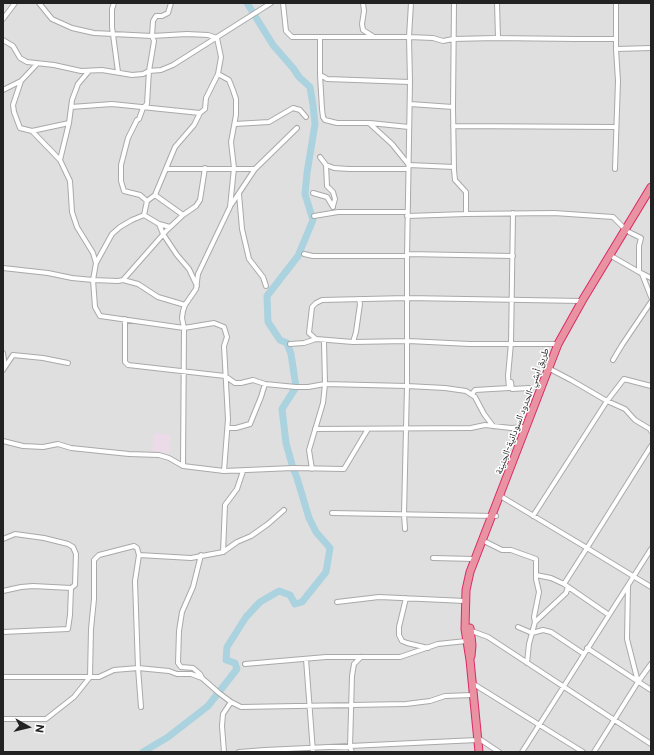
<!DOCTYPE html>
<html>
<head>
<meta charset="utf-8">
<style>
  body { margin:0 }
  #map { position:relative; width:654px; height:755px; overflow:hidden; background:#f2efe9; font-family:Commissioner,sans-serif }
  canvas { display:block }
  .frame { position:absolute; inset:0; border:4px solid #222; pointer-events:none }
  .north { position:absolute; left:8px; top:707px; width:40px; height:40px; -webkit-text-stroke:3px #fff; paint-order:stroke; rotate:98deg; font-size:11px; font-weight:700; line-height:16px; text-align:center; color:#222 }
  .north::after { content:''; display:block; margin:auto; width:14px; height:18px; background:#222; clip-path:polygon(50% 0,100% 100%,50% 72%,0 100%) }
</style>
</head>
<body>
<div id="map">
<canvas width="654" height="755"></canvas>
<div class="frame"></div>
<div class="north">N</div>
</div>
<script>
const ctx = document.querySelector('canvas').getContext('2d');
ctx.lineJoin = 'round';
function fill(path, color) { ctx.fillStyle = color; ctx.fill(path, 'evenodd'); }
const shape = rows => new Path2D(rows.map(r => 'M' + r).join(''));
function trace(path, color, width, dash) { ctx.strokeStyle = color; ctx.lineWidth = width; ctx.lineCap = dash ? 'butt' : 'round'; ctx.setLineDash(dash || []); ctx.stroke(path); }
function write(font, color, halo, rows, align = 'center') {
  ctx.font = font + ' Commissioner,"Noto Naskh Arabic",sans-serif'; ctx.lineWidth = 3; ctx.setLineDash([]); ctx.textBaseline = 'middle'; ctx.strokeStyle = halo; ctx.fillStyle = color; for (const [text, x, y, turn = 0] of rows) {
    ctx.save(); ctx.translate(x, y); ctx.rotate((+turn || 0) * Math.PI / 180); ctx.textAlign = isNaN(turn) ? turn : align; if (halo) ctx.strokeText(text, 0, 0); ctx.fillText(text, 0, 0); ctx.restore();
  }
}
const residential = shape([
  [3,3,651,3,651,752,3,752]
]);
const industrial = shape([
  [154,433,171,435,169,453,152,452]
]);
const river = shape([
  [143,752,168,737,208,706,237,669,235,663,226,660,227,647,246,617,260,602,279,591,290,595,295,604,302,602,326,572,330,548,316,532,309,518,297,478,293,468,286,443,282,409,296,387,291,354,287,343,280,340,268,322,267,296,298,256,313,220,305,194,307,173,315,124,313,105,310,87,299,77,293,68,273,45,247,3]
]);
const street = shape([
  [39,3,52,19,72,28,94,33,152,36,187,34,208,35,217,38,221,57,218,74,229,80,233,90,236,99,236,115,231,142,234,168,230,207,198,274,196,289,185,305,183,311,182,318,184,328,183,466],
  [114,3,112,9,112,27,118,72],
  [283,3,286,31,292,37,409,37,433,38,443,41,453,39,495,38,575,39,616,39],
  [363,3,364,11,362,24,363,30,374,37],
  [454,3,453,107,454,170,455,180,466,192,466,214],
  [497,3,498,38],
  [3,19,15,3],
  [320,37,320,75,324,77,327,79,410,82],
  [3,40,13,46,20,58,27,62,54,65,81,71,102,70,132,75,143,74,149,71,161,70,173,65,271,3],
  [616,49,651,48],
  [37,64,21,81,13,105,14,112,20,128,32,131,60,160,70,181,72,212,77,227,93,253,96,263],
  [218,74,206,98,205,109,200,113,194,125,175,147,155,195,147,201,144,215,132,220,120,227,112,234,96,263,93,280,95,307,100,316,184,328,214,323,224,327,227,337,224,346,228,419,224,471],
  [320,75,322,109,323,117,325,120,337,123,369,123,392,144,409,165,454,167],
  [3,90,21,81],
  [410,104,453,107],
  [71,107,112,104,200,113],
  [370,123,409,127],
  [235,124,269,122,293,108,300,110,306,117],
  [453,126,616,127],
  [32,131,69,123],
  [320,157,326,165,327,186,333,192,335,199,333,206],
  [60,160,69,123,72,100,78,84,89,71],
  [326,165,334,168,349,169,408,169],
  [166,169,255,169,297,128],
  [615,169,618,81,616,49,616,3],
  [313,193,327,197,333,207],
  [239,194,242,229,249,259,263,277,266,286],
  [155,195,183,215],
  [147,201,140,195,124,191,121,181,121,165,128,138,137,120,139,119,143,108,147,104,149,71,154,41,152,36,153,21,156,16,162,16,168,13,171,3],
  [231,205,255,169],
  [144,215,159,224,170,227],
  [314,216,338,212,407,212],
  [407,216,466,214,554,213,613,217,625,229],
  [159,224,163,234,177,255,189,269,197,286],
  [629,232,641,238,639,246,639,272,651,278],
  [304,254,313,256,407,256],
  [407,254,513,256],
  [613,257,639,272],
  [3,268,48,273,72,278,93,280,118,281,123,280,138,284,158,297,185,305],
  [642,274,651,297],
  [123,280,167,230,183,215,196,206,200,200,205,168],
  [125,319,125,362,128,365,225,376,235,383,241,383,253,380,265,384,296,387,308,387,325,384,407,386,445,388,466,391,475,397,484,414,493,426],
  [353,342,356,332,360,304,359,299],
  [290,344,304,343,316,339],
  [558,344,470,344,408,341,353,342,316,339,309,333,312,307,316,303,322,300,407,298,582,301],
  [3,353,5,367,3,370],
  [613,360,622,345,651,302],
  [5,367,13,355,43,358,68,363],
  [548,368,571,380,607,401,625,409,635,420,650,429,651,431],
  [511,382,512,389,529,388],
  [472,394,475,390,509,388,508,376,511,343,513,213],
  [228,428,236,428,250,424,261,397,265,384],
  [315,429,471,428,485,425,511,428,526,427],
  [3,441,23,446,43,447,58,444,71,448,129,454,159,455,169,458,183,466,224,471,293,468,344,469,368,429],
  [651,446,587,548,651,587],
  [312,469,309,450,323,403,325,384,324,342],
  [502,497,587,548,564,584],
  [332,513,496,516],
  [533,516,607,401,624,379,651,386],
  [405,529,404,514,407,386,407,256,410,82,409,37,411,3],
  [3,539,15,534,44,538,68,544,73,547,76,554,75,585,71,588,70,615,68,629,3,632],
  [486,542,502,550,511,550,536,559,536,579,539,592,534,617,535,622,529,644,527,663],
  [223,552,225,505,237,489,243,471],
  [201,555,193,587,182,612,179,631,178,663,181,667,193,668,200,674,202,678],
  [433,558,475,559],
  [536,575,551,578,564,584,609,615],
  [628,586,627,639,638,682],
  [3,591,21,587,33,586,71,588],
  [406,598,399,627,399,635,402,641,407,643,428,648],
  [337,602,379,597,465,601],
  [535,622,566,593,568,587],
  [518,627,532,633,543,630,551,632,584,654],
  [469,630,488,637,651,744],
  [587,648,651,690],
  [306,659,313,752],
  [245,664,326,657,400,657,438,644,466,641],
  [3,677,90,677,91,629,94,599,94,560,99,555,134,546,137,548,139,555],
  [472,683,583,752],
  [141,707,138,668,135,581,139,555,191,558,223,552,237,542,251,536,268,524,284,510],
  [3,719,46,719,74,697,90,677,99,677,114,670,138,668,169,671,177,674,191,674,202,678,219,693,231,702,241,707,406,704,430,701,445,696,473,695],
  [478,738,499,752],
  [224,752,222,726,223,714,231,702],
  [239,752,265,750,477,740],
  [352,752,350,747,352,676,354,664,361,657],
  [522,752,651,549],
  [594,752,638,682,651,664]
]);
const highway = shape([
  [470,628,472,645,471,656],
  [479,752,470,660,465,629,466,590,470,572,558,344,582,301,651,187]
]);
const streetNames = [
  ["طريق أبشي-الحدود السودانية-الجنينة",522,411,-69]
];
fill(residential, '#e0dfdf');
fill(industrial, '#ebdbe8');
trace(river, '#aad3df', 7);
trace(street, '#a9a9a9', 6);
trace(highway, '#dc2a67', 9);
trace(street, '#fff', 4);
trace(highway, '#e892a2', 7);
write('10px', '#222', '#fff', streetNames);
</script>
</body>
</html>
